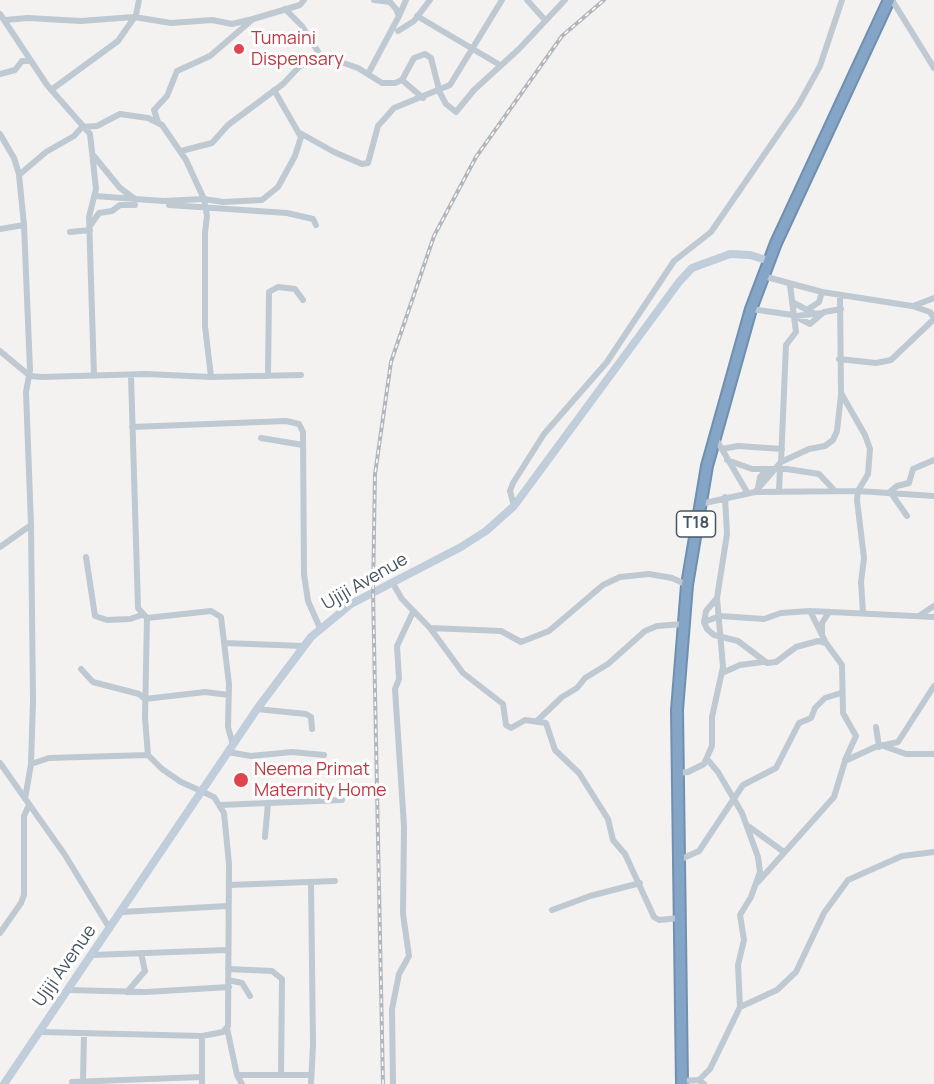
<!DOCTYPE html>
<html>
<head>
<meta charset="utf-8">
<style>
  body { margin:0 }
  canvas { display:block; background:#f4f1f1 }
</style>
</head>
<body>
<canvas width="934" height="1084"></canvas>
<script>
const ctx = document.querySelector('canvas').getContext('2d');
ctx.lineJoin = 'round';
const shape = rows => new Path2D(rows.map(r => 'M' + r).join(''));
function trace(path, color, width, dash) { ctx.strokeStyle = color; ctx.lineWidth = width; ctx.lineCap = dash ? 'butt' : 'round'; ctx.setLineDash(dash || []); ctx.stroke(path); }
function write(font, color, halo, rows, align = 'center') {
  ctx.font = font + ' Manrope,sans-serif'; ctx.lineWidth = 6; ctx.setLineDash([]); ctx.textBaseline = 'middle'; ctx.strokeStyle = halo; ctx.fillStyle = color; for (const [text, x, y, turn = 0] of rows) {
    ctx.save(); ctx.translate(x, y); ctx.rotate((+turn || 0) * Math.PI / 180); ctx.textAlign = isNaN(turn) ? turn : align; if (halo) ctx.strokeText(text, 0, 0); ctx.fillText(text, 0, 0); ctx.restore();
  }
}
const street = shape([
  [527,0,545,20],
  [892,0,934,68],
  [285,9,302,26,322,58],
  [0,14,47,85,90,134,96,189,89,217,94,376],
  [399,16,406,0],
  [417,16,500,65],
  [5,20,28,18,81,21,134,17,171,23,212,20,232,24,253,19],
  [398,31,414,21,430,0],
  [0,74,15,70,22,61,31,61],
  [368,74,399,16,396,9,390,2,374,0],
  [402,80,414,58,425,54,431,58,440,93,446,104,456,112,474,90,519,49,565,0],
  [51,90,118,41,136,15,139,0],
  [158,122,154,110,167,96,177,71,210,56,253,19,300,5,304,0],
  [300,133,334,152,362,164,368,163,378,126,394,108,450,85,502,0],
  [0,134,14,158,19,174],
  [181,151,212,143,228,125,283,84,299,67,314,58,332,59,358,68,382,83,395,83,402,80,423,98],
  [93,155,120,188,135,199],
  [95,196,163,201,204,199,223,202,262,200,278,187,295,156,301,137,274,90],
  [169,205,287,213,313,219,316,225],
  [90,226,99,213,112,211,120,205,135,205],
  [0,229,24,225],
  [70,232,90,230],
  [763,276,822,292,912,306,930,312,934,318],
  [840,296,841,393,865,435,870,449,868,474,858,491,857,500,864,558,861,582,863,613],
  [792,302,815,314],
  [913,306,934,298],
  [751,309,793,315,810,324,824,312,841,309],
  [807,310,819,302,822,292],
  [796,316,823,313],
  [0,351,30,376,42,377,146,374,211,377,301,375],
  [839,359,876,363,891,360,934,319],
  [131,375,138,608,147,618,211,611,221,617,229,684,228,727,233,745],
  [268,376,269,292,278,287,295,289,303,300],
  [132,427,286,421,299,424,303,432,304,574,308,601,320,628],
  [261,438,303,445],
  [716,439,747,492],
  [722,449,738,446,782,449],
  [727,460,752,469,787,469,819,474,835,491],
  [781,462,809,449,825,446,833,440,837,431,841,395],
  [758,488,760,477,767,469],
  [779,491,780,468],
  [755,492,781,462,786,345,796,332,790,285],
  [888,493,897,486,909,483,913,469,934,460],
  [891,493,907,516],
  [700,504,755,492,858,491,934,496],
  [514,506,510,491,513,483,544,434,607,362,674,261,711,232,799,104,820,66,842,0],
  [0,547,31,525],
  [86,557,95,616,107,620,130,619,142,615],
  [392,582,402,599,430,628,463,673,503,704,506,725,511,728,525,720,546,723,555,750,579,773,608,819,613,840,625,854,654,917,659,920,679,918],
  [717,598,706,611,704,622,707,629,714,635,738,641,767,663,776,662,796,647,818,641,826,643],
  [810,611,826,643,842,665,843,713,856,736,845,760],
  [919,616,934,606],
  [704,622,720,616,764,619,781,613,810,611,934,617],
  [430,628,501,631,521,642,549,631,603,585,620,577,649,574,672,578,687,585],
  [822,633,822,623,829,612],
  [224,643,304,646],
  [81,669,93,682,139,694,145,699,205,692,229,695],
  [722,673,740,665,763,662],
  [257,709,306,714,311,717,312,729],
  [537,721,562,697,577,688,585,678,608,664,645,631,657,626,683,624],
  [876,727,879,747],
  [886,747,906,754,934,754],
  [228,752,251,756,292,752,324,755],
  [0,763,65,855,110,929],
  [31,764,49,758,148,755],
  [676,773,688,772,704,764,712,746,712,717,723,667,717,598,727,534,725,497],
  [25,799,31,764,33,701,31,525,26,392,30,370,24,225,19,175,46,152,74,136,82,127,97,126,120,114,148,118,162,125,186,160,204,199,207,216,205,233,205,326,211,377],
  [220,805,342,800],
  [748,826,784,852],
  [265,837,268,803],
  [679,860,699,851,743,785,776,768,799,723,811,718,815,708,825,698,841,693],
  [758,882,834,797,845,761,875,747,898,742,934,686],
  [229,885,335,881],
  [552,910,590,896,640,883],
  [122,912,227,906],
  [0,933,21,903,24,895,24,816,29,805],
  [92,955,227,950],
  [228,969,272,971,282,979,281,1075],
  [228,980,242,983,250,996],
  [67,990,146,992,229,987],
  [127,992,145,971,141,953],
  [740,1007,777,990,796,972,824,913,848,880,902,856,934,852],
  [227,1028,237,1075,242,1084],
  [40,1032,202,1036,223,1032,228,1026,229,864,224,813,214,797,181,782,162,769,148,755,145,718,147,618],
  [237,1075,311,1075],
  [699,1080,710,1069,740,1007,738,965,744,940,740,915,751,897,760,872,758,857,742,813,718,772,707,759],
  [83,1081,84,1034],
  [681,1081,699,1080,704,1084],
  [72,1082,201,1077],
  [202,1084,202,1036],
  [311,1084,313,1045,311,882],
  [393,1084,392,1009,399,974,409,956,403,914,404,826,395,689,399,679,397,646,413,612]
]);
const secondary = shape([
  [4,1084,257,709,311,637,351,604,461,547,486,531,514,506,679,282,692,268,730,254,750,255,769,261]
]);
const highway = shape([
  [682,1084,677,710,687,585,707,466,751,309,776,243,889,0]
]);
const rail = shape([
  [383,1084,373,592,375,474,391,362,434,236,476,157,562,36,604,0]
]);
const markers = [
  [239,49,6,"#e0444e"],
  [241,780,8,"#e0444e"]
];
const shields = [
  [696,524,39]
];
const shieldNames = [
  ["T18",696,524]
];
const healthNames = [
  ["Tumaini",251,39],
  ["Dispensary",251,60],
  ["Neema Primat",254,770],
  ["Maternity Home",254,791]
];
const streetNames = [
  ["Ujiji Avenue",365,582,-30],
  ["Ujiji Avenue",65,966,-55]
];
trace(highway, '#6f90b1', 14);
trace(street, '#bec9d2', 6);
trace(secondary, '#c0cdda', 8);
trace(highway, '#84a5c5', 10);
trace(rail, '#b3b7bd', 4);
trace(rail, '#fff', 1.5, [4.5]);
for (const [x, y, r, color] of markers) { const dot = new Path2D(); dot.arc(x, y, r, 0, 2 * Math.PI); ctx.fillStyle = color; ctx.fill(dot); trace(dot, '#fff', 2); }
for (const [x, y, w] of shields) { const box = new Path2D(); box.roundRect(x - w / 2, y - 13, w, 26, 4.5); ctx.fillStyle = '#fff'; ctx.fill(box); trace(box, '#475562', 1.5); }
write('bold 16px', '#475562', null, shieldNames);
write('18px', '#be3a42', '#fff', healthNames, 'left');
write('18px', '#475562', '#fff', streetNames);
</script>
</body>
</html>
